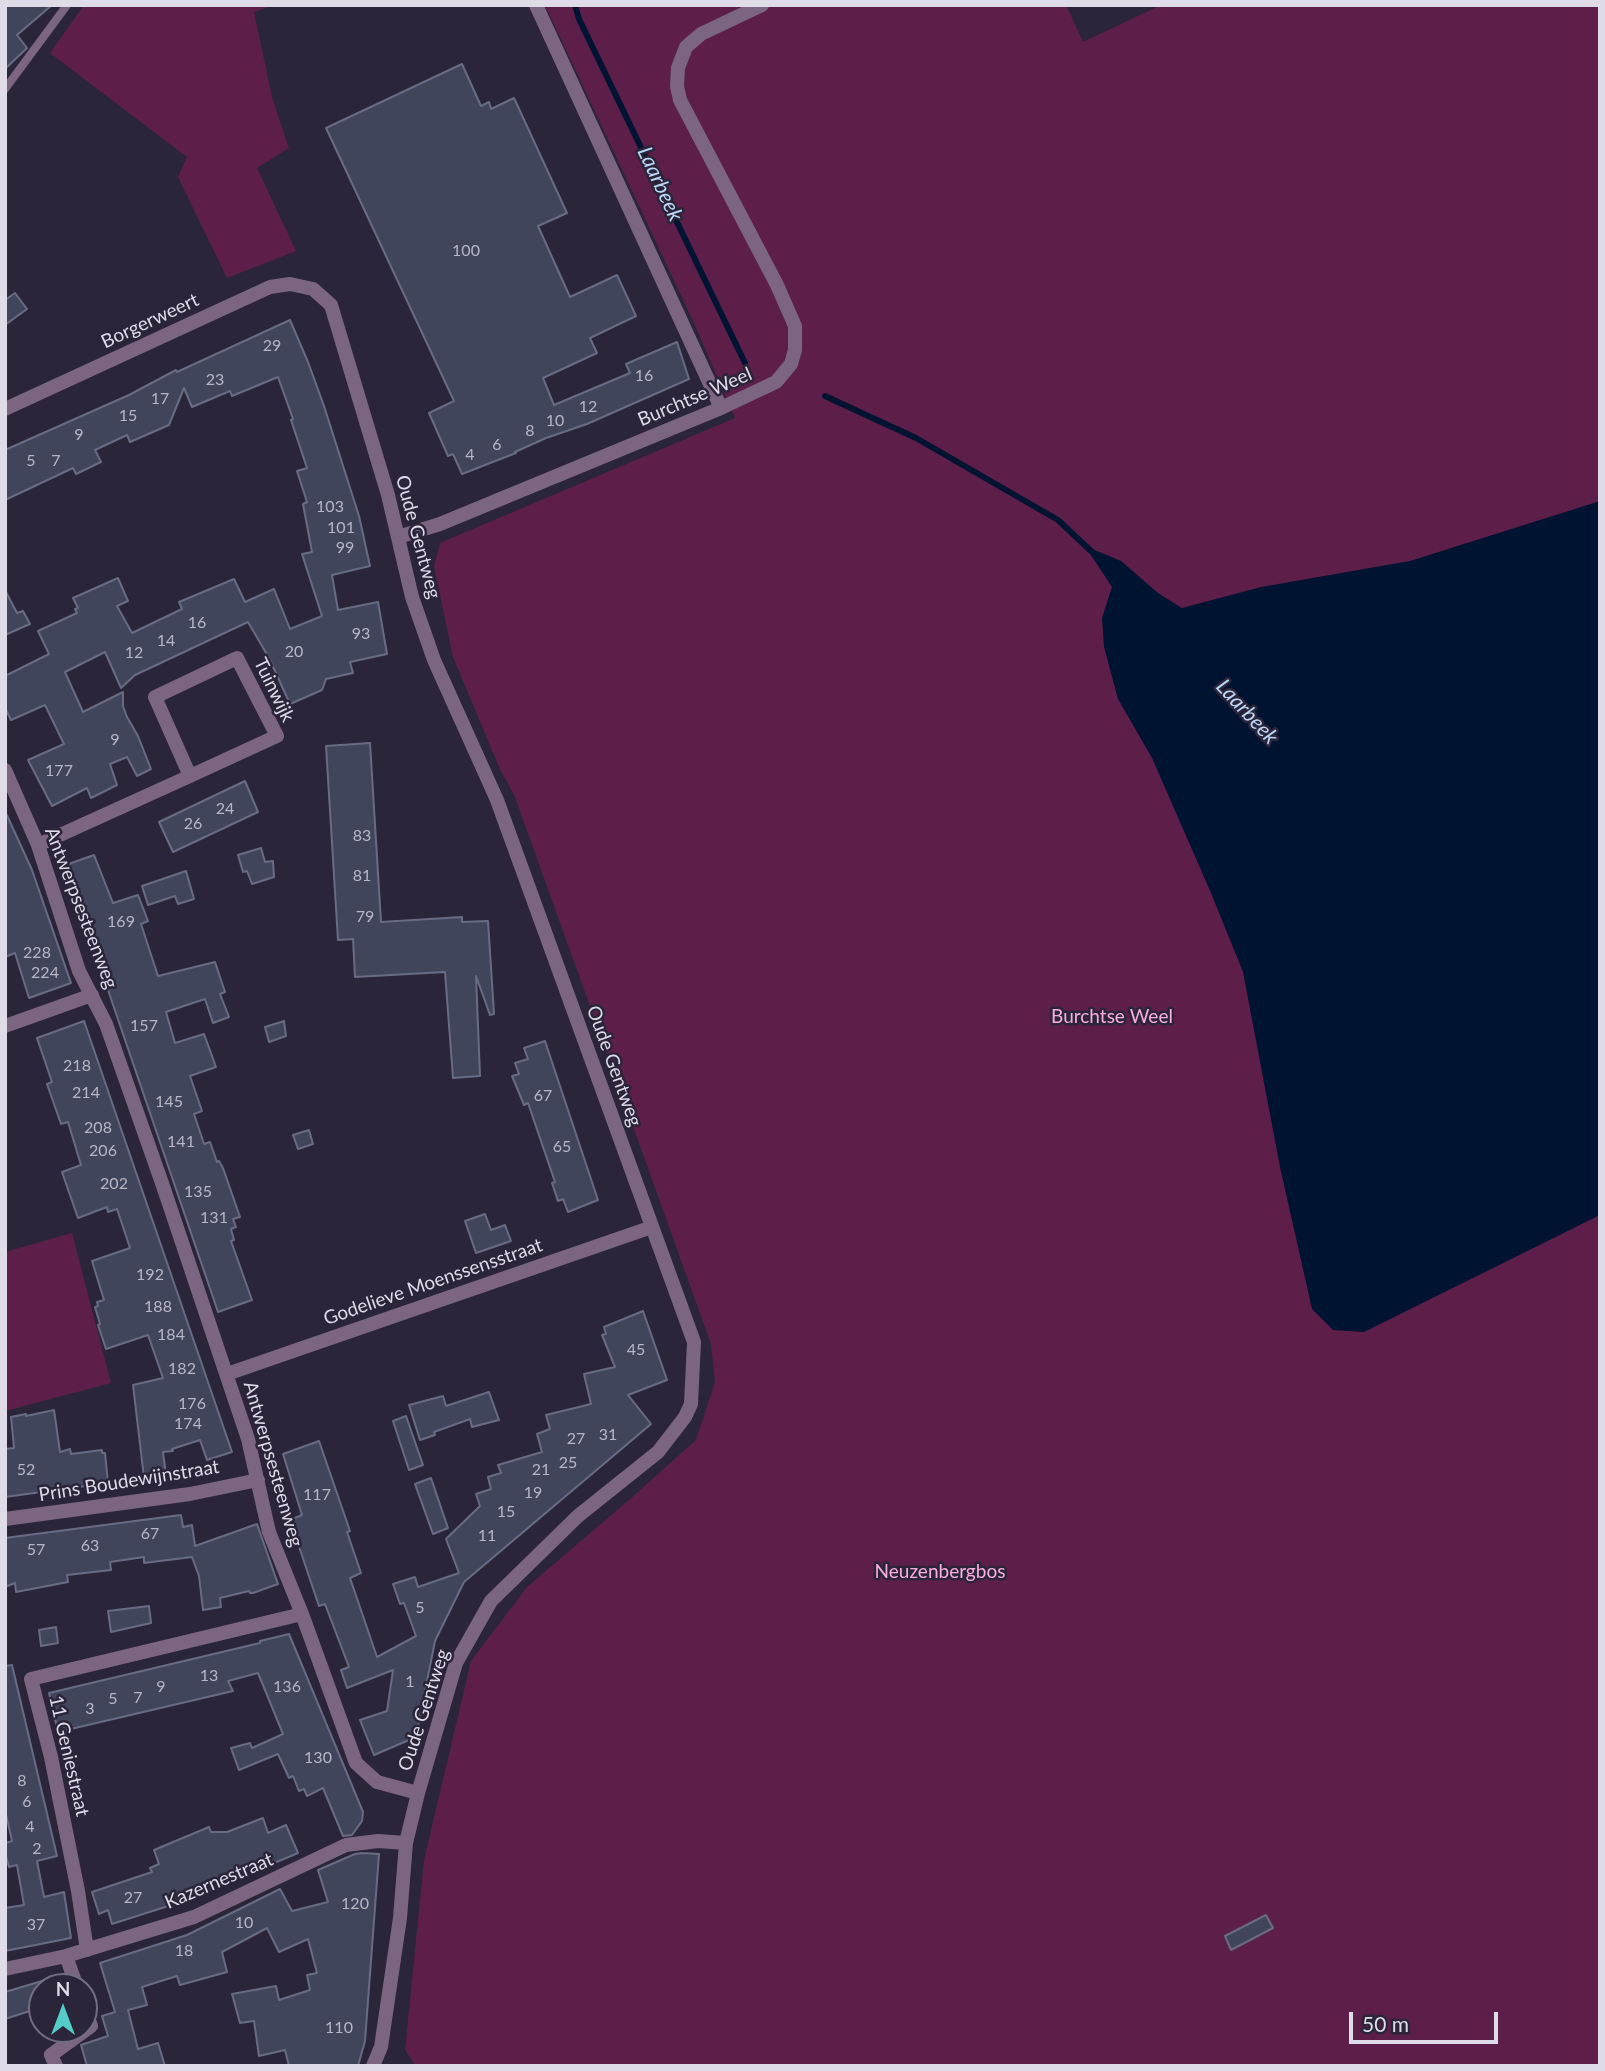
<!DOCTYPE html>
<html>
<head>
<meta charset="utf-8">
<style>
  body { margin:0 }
  #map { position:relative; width:1605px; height:2071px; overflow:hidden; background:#2b2539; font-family:Lato,sans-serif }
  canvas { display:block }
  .frame { position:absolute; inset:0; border:7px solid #dfdbe9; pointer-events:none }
  .north { position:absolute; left:28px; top:1973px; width:70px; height:70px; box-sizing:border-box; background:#2b2539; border:2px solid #736e7f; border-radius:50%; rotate:0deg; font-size:19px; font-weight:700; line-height:28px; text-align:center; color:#dfdbe9 }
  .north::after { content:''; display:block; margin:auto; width:24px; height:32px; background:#54cdc8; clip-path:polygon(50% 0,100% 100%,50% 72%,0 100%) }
  .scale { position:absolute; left:1349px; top:2012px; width:149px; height:32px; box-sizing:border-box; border:4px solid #dfdbe9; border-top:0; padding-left:9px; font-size:21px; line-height:24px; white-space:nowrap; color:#dfdbe9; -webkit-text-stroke:5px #2b2539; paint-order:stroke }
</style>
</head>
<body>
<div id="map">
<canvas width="1605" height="2071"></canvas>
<div class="frame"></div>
<div class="north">N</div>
<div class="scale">50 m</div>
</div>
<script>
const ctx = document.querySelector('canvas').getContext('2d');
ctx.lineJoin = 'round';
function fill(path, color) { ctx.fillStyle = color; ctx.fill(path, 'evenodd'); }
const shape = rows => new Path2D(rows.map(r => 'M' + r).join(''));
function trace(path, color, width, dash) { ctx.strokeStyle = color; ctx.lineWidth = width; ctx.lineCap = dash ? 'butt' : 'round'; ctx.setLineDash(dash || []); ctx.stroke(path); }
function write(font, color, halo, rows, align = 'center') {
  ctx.font = font + ' Lato,sans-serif'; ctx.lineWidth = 5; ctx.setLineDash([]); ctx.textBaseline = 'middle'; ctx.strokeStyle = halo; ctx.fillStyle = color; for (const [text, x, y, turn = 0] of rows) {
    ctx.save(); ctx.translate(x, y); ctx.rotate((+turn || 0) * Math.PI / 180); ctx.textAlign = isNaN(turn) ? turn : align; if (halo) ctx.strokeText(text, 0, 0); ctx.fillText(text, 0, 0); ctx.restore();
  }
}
const green = shape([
  [84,5,274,5,254,12,272,97,289,148,257,168,296,251,227,278,178,177,187,157,50,53],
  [545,5,1066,5,1083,42,1161,5,1600,5,1600,2066,416,2066,405,2050,424,1860,471,1661,527,1587,629,1500,696,1440,715,1382,711,1344,515,797,499,767,453,657,434,566,440,543,735,418,693,321],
  [72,1233,111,1383,5,1411,5,1252]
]);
const water = shape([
  [1600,501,1600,1215,1364,1332,1333,1330,1312,1309,1280,1167,1243,972,1211,893,1152,758,1118,699,1104,647,1102,618,1112,587,1085,546,1121,561,1158,593,1182,608,1261,587,1410,561]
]);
const stream = shape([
  [575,5,579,19,745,363],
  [825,396,916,438,1058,520,1091,551]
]);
const building = shape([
  [5,5,52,5,17,35,27,48,5,69,5,5],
  [462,64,481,106,489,102,491,109,514,98,567,213,538,226,570,297,617,275,636,316,590,338,597,353,543,378,554,405,630,373,626,364,677,342,689,379,587,424,546,438,515,452,516,453,462,474,453,454,448,456,429,413,454,401,326,128,462,64],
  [15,293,27,309,5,325,5,300,15,293],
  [290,320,308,362,324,406,359,516,370,566,332,575,338,610,378,602,387,654,350,662,353,673,326,679,322,690,290,704,269,658,248,622,135,675,121,688,105,652,65,672,83,712,123,692,123,706,127,717,138,736,151,769,137,776,127,757,110,764,117,785,91,798,87,788,52,806,28,760,64,744,45,705,11,720,5,708,5,676,49,654,38,631,77,613,75,609,78,608,73,598,118,578,128,601,117,606,132,633,182,609,179,602,234,579,245,602,274,589,290,629,322,616,302,554,312,552,303,504,307,502,297,471,307,468,291,420,293,419,278,377,232,396,230,391,192,407,184,388,169,425,130,442,127,435,95,450,101,462,76,474,73,468,5,500,5,450,129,395,176,370,177,372,290,320],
  [5,590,17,613,23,611,30,624,5,635,5,590],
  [370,743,381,922,462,917,462,922,488,921,494,1014,490,1015,476,976,480,1076,453,1078,445,972,355,977,353,939,338,940,326,746,370,743],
  [245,781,258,812,173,852,159,822,245,781],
  [5,811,32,870,71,983,29,998,15,953,5,957,5,811],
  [261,848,265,862,273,861,274,877,252,884,247,871,243,872,238,855,261,848],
  [94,855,113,903,138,895,148,921,141,924,158,976,215,962,225,992,220,994,229,1017,213,1023,205,999,166,1012,175,1043,204,1034,216,1067,190,1076,202,1111,194,1114,204,1144,210,1142,217,1162,219,1161,223,1168,240,1217,233,1219,236,1227,231,1229,234,1240,231,1241,252,1300,218,1312,108,990,63,866,94,855],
  [186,871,194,899,178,904,175,896,148,905,142,886,186,871],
  [84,1021,232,1452,207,1460,200,1440,172,1449,173,1451,163,1452,166,1475,144,1478,133,1385,163,1378,148,1335,106,1349,98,1325,100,1324,95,1307,98,1306,97,1302,104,1300,92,1261,130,1248,117,1209,108,1212,107,1207,78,1218,62,1172,81,1165,68,1122,61,1124,47,1084,52,1082,37,1038,84,1021],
  [284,1021,286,1036,269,1042,265,1027,284,1021],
  [545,1041,598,1200,568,1212,563,1199,558,1201,552,1183,555,1182,528,1103,524,1105,512,1076,519,1074,515,1063,528,1059,524,1048,545,1041],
  [309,1130,313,1144,298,1149,293,1135,309,1130],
  [485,1214,491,1230,505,1225,511,1241,476,1253,465,1221,485,1214],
  [643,1311,667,1380,628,1395,651,1424,464,1582,435,1641,416,1737,374,1755,360,1720,387,1711,393,1670,347,1688,341,1670,349,1667,325,1604,319,1606,290,1520,302,1515,283,1454,319,1441,350,1531,347,1532,361,1573,350,1578,377,1657,416,1636,404,1603,400,1604,393,1584,415,1577,418,1587,459,1573,446,1539,480,1506,476,1494,491,1489,488,1477,501,1473,498,1465,542,1452,537,1434,550,1429,546,1415,591,1404,584,1374,615,1367,602,1335,606,1334,604,1327,643,1311],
  [489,1392,499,1420,472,1427,470,1419,434,1432,435,1435,420,1440,409,1405,443,1396,446,1406,489,1392],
  [54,1410,60,1452,70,1449,71,1454,102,1450,102,1453,105,1453,108,1483,5,1497,5,1449,14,1448,11,1417,26,1414,26,1416,54,1410],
  [406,1416,423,1465,409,1470,393,1421,406,1416],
  [431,1478,448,1528,433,1534,415,1484,431,1478],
  [181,1515,183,1527,192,1525,195,1546,257,1524,278,1584,253,1593,250,1593,249,1591,220,1598,221,1607,203,1610,199,1576,192,1557,144,1563,144,1557,110,1562,111,1570,67,1575,68,1582,16,1592,15,1583,5,1587,5,1538,181,1515],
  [149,1606,151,1623,111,1632,108,1611,149,1606],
  [56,1627,58,1643,41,1646,39,1630,56,1627],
  [289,1634,363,1812,362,1821,352,1835,343,1836,323,1788,307,1796,304,1789,299,1791,293,1776,289,1778,278,1754,239,1770,231,1748,250,1743,252,1748,283,1734,258,1673,228,1681,233,1691,58,1732,49,1693,260,1643,260,1641,289,1634],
  [12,1665,57,1856,37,1861,44,1897,64,1892,71,1938,5,1951,5,1908,24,1905,17,1865,9,1867,5,1852,5,1843,12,1841,5,1810,5,1666,12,1665],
  [263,1818,268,1833,286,1825,298,1853,187,1900,112,1924,108,1910,99,1914,92,1892,152,1872,150,1868,159,1864,154,1850,209,1827,211,1832,227,1832,263,1818],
  [362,1853,379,1854,365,2041,358,2066,289,2066,285,2050,259,2056,254,2021,240,2023,232,1994,276,1986,279,2000,310,1990,307,1975,317,1973,308,1939,279,1952,267,1928,222,1952,227,1972,180,1985,177,1976,142,1987,147,2005,128,2010,138,2049,158,2043,165,2066,87,2066,81,2045,108,2036,102,2016,115,2012,100,1963,187,1935,280,1889,292,1911,328,1902,318,1870,355,1854,362,1853],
  [1266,1915,1273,1928,1231,1950,1225,1936,1266,1915],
  [42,1981,42,2007,5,2019,5,1992,42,1981]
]);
const lane = shape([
  [5,89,67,5]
]);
const street = shape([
  [536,5,721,408],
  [5,409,270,287,290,284,313,289,331,305,388,495,412,597,434,660,497,800,694,1342,691,1404,685,1417,658,1452,578,1516,491,1601,456,1663,418,1793,406,1843,400,1918,381,2047,373,2066],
  [398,537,440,524,721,408,776,382,791,364,795,350,795,326,777,285,680,100,677,86,678,68,686,47,701,34,762,5],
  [5,770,38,845,79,971,106,1024,163,1186,248,1439,269,1532,302,1614,356,1763,377,1782,418,1793],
  [38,845,190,776,277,736,237,658,155,697,190,776],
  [5,1026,92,995],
  [227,1374,652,1227],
  [5,1519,190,1494,258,1480],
  [87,1950,78,1891,51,1757,31,1679,302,1614],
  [66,1956,77,1987],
  [5,1969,66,1956,194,1917,346,1845,378,1841,406,1843],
  [56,2066,51,2055,91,2026,84,2007]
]);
const numberNames = [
  ["100",466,251],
  ["29",272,346],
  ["16",644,376],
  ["23",215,380],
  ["17",160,399],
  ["12",588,407],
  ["15",128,416],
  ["10",555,421],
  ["8",530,431],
  ["9",79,435],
  ["6",497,445],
  ["4",470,455],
  ["5",31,461],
  ["7",56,461],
  ["103",330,507],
  ["101",341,528],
  ["99",345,548],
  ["16",197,623],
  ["93",361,634],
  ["14",166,641],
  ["20",294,652],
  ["12",134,653],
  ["9",115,740],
  ["177",59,771],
  ["24",225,809],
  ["26",193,824],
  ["83",362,836],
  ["81",362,876],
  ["79",365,917],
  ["169",121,922],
  ["228",37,953],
  ["224",45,973],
  ["157",144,1026],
  ["218",77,1066],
  ["214",86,1093],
  ["67",543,1096],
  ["145",169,1102],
  ["208",98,1128],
  ["141",181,1142],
  ["65",562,1147],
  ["206",103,1151],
  ["202",114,1184],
  ["135",198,1192],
  ["131",214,1218],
  ["192",150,1275],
  ["188",158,1307],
  ["184",171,1335],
  ["45",636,1350],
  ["182",182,1369],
  ["176",192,1404],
  ["174",188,1424],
  ["31",608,1435],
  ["27",576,1439],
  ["25",568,1463],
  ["52",26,1470],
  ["21",541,1470],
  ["19",533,1493],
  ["117",317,1495],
  ["15",506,1512],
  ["67",150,1534],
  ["11",487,1536],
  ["63",90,1546],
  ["57",36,1550],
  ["5",420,1608],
  ["13",209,1676],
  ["1",410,1682],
  ["9",161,1687],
  ["136",287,1687],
  ["7",138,1698],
  ["5",113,1699],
  ["3",90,1709],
  ["130",318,1758],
  ["8",22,1781],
  ["6",27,1802],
  ["4",30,1827],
  ["2",37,1849],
  ["27",133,1898],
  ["120",355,1904],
  ["10",244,1923],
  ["37",36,1925],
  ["18",184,1951],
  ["110",339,2028]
];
const streetNames = [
  ["Borgerweert",150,321,-25],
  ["Burchtse Weel",695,397,-23],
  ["Oude Gentweg",418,537,75],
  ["Tuinwijk",274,690,64],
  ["Antwerpsesteenweg",81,908,69],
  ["Oude Gentweg",614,1066,70],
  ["Godelieve Moenssensstraat",433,1282,-19],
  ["Antwerpsesteenweg",273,1464,74],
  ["Prins Boudewijnstraat",129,1481,-9],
  ["Oude Gentweg",424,1710,-72],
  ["11 Geniestraat",69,1756,77],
  ["Kazernestraat",219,1881,-23]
];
const parkNames = [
  ["Burchtse Weel",1112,1017],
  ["Neuzenbergbos",940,1572]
];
const waterNames = [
  ["Laarbeek",660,184,65],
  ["Laarbeek",1247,712,47]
];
fill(green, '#5d1f4a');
fill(water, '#001331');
trace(stream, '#001331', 6);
fill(building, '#41455c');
trace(building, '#676c84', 2);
trace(lane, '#7b6580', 8);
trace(street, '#7b6580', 14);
write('16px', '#b8b6c6', null, numberNames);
write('19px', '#dfdbe9', '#2b2539', streetNames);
write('19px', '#fdacdf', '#2b2539', parkNames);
write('italic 21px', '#bcd7fa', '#2b2539', waterNames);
</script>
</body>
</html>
